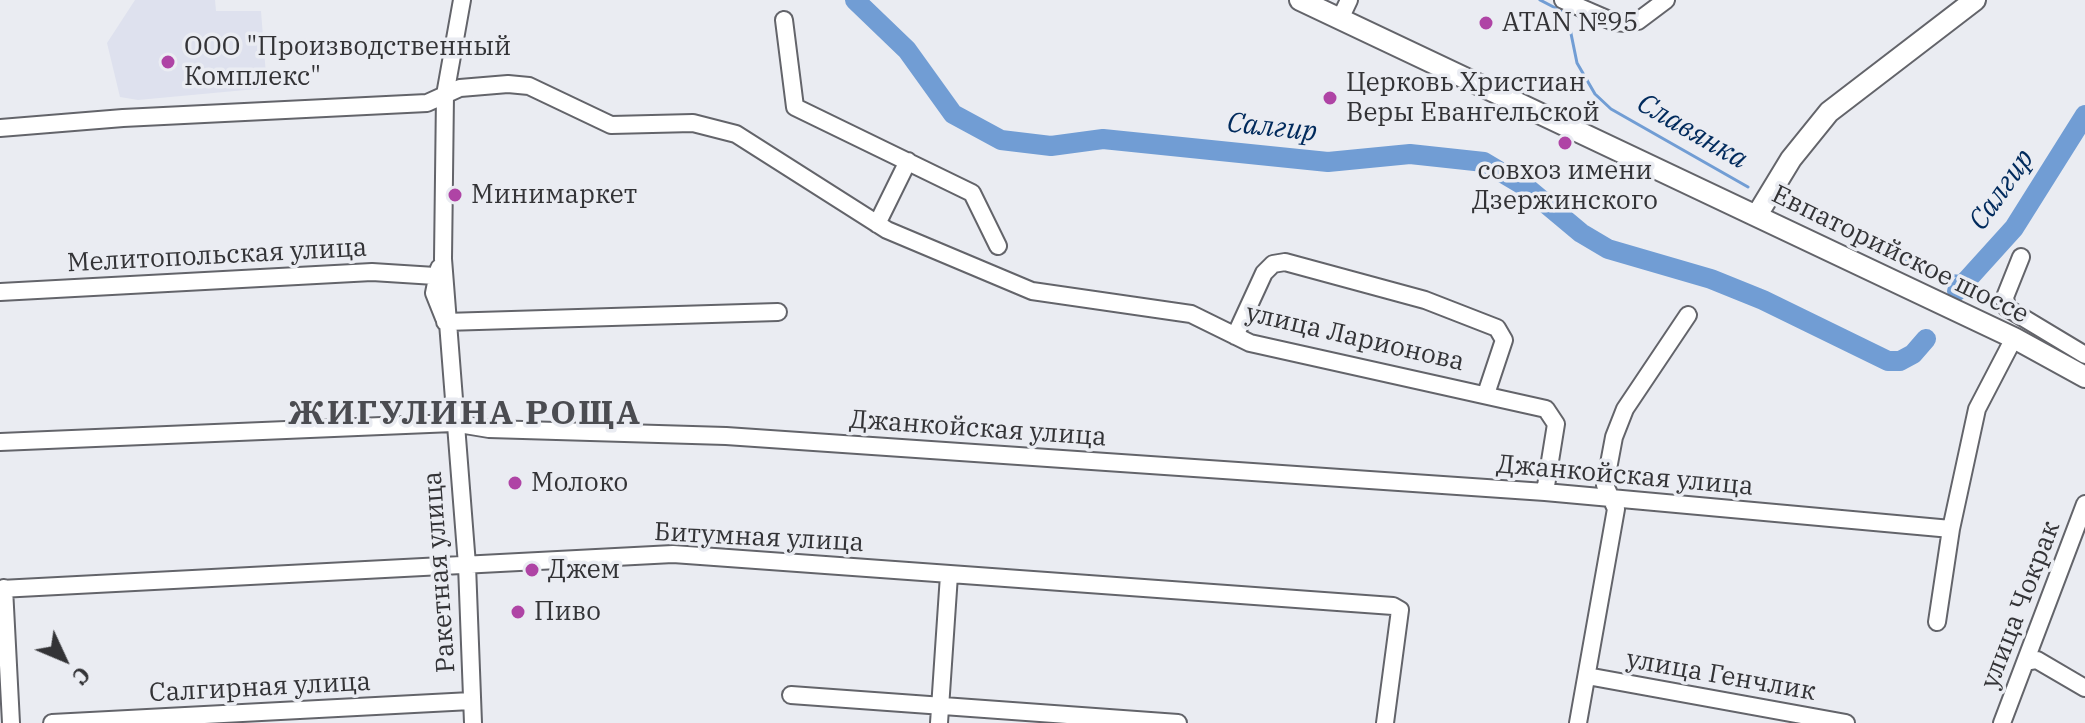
<!DOCTYPE html>
<html>
<head>
<meta charset="utf-8">
<style>
  body { margin:0 }
  #map { position:relative; width:2085px; height:723px; overflow:hidden; background:#eaecf2; font-family:"IBM Plex Serif",serif }
  canvas { display:block }
  .north { position:absolute; left:24px; top:619px; width:80px; height:80px; -webkit-text-stroke:6px #eaecf2; paint-order:stroke; rotate:134deg; font-size:22px; font-weight:700; line-height:32px; text-align:center; color:#333336 }
  .north::after { content:''; display:block; margin:auto; width:28px; height:36px; background:#333336; clip-path:polygon(50% 0,100% 100%,50% 72%,0 100%) }
</style>
</head>
<body>
<div id="map">
<canvas width="2085" height="723"></canvas>
<div class="north">С</div>
</div>
<script>
const ctx = document.querySelector('canvas').getContext('2d');
ctx.lineJoin = 'round';
function fill(path, color) { ctx.fillStyle = color; ctx.fill(path, 'evenodd'); }
const shape = rows => new Path2D(rows.map(r => 'M' + r).join(''));
function trace(path, color, width, dash) { ctx.strokeStyle = color; ctx.lineWidth = width; ctx.lineCap = dash ? 'butt' : 'round'; ctx.setLineDash(dash || []); ctx.stroke(path); }
function write(font, color, halo, rows, align = 'center') {
  ctx.font = font + ' "IBM Plex Serif",serif'; ctx.lineWidth = 7; ctx.setLineDash([]); ctx.textBaseline = 'middle'; ctx.strokeStyle = halo; ctx.fillStyle = color; for (const [text, x, y, turn = 0] of rows) {
    ctx.save(); ctx.translate(x, y); ctx.rotate((+turn || 0) * Math.PI / 180); ctx.textAlign = isNaN(turn) ? turn : align; if (halo) ctx.strokeText(text, 0, 0); ctx.fillText(text, 0, 0); ctx.restore();
  }
}
const built = shape([
  [135,0,215,0,216,11,261,11,267,88,138,100,120,97,107,43]
]);
const stream = shape([
  [1540,0,1567,14,1577,63,1595,94,1611,109,1748,187],
  [1785,204,1933,274,1968,277]
]);
const river = shape([
  [855,0,907,50,953,114,1001,140,1051,146,1103,139,1328,162,1410,154,1484,162,1526,187,1581,233,1608,249,1711,279,1763,300,1888,361,1900,361,1913,354,1926,339],
  [1957,291,2014,228,2085,115]
]);
const minor = shape([
  [462,0,445,95,443,259,467,565,473,723],
  [1563,0,1614,22,1626,23,1638,21,1666,0],
  [1340,19,1349,0],
  [784,20,795,107,972,193,998,246],
  [0,128,123,118,427,103,460,88,508,84,529,86,611,125,693,123,736,134,887,230,1032,291,1191,314,1250,343,1546,409,1556,424,1545,492],
  [877,224,908,161],
  [2021,257,2005,297,2007,308,2085,355],
  [439,268,434,293,444,318],
  [0,292,372,272,435,276],
  [445,322,778,312],
  [1235,336,1264,273,1273,264,1285,262,1425,300,1497,328,1504,340,1486,394],
  [0,442,453,423,489,429,726,436,1545,492,1951,529],
  [4,588,11,723],
  [0,589,673,554,1393,606,1400,610,1385,723],
  [1937,622,1951,529,1977,409,2014,338],
  [2026,662,2037,660,2085,688],
  [1587,676,1846,723],
  [791,695,1178,723],
  [52,723,471,701],
  [939,723,949,575],
  [1578,723,1616,509,1605,485,1614,437,1625,409,1688,315],
  [2002,723,2085,504]
]);
const major = shape([
  [1300,0,2014,338,2085,377],
  [1757,215,1791,159,1829,112,1975,0]
]);
const markers = [
  [1486,23,8,"#af44a5"],
  [168,62,8,"#af44a5"],
  [1330,98,8,"#af44a5"],
  [1565,143,8,"#af44a5"],
  [455,195,8,"#af44a5"],
  [515,483,8,"#af44a5"],
  [532,570,8,"#af44a5"],
  [518,612,8,"#af44a5"]
];
const poiNames = [
  ["ATAN №95",1502,23],
  ["ООО \"Производственный",184,47],
  ["Комплекс\"",184,77],
  ["Церковь Христиан",1346,83],
  ["Веры Евангельской",1346,113],
  ["совхоз имени",1565,171,"center"],
  ["Дзержинского",1565,201,"center"],
  ["Минимаркет",471,195],
  ["Молоко",531,483],
  ["Джем",548,570],
  ["Пиво",534,612]
];
const streetNames = [
  ["Евпаторийское шоссе",1900,255,26],
  ["Мелитопольская улица",217,256,-3],
  ["улица Ларионова",1355,338,13],
  ["Джанкойская улица",978,429,4],
  ["Джанкойская улица",1625,476,5],
  ["Битумная улица",759,538,3],
  ["Ракетная улица",440,572,-94],
  ["улица Чокрак",2021,605,-69],
  ["улица Генчлик",1721,676,10],
  ["Салгирная улица",260,688,-3]
];
const waterNames = [
  ["Салгир",1272,128,6],
  ["Славянка",1692,132,30],
  ["Салгир",2002,190,-55]
];
const districtNames = [
  ["ЖИГУЛИНА РОЩА",465,414]
];
fill(built, '#dee1ee');
trace(stream, '#719dd4', 3);
trace(river, '#719dd4', 20);
trace(minor, '#63646a', 20);
trace(major, '#63646a', 24);
trace(minor, '#fff', 16);
trace(major, '#fff', 20);
for (const [x, y, r, color] of markers) { const dot = new Path2D(); dot.arc(x, y, r, 0, 2 * Math.PI); ctx.fillStyle = color; ctx.fill(dot); trace(dot, '#eaecf2', 3); }
write('26px', '#333336', '#eaecf2', poiNames, 'left');
write('26px', '#333336', '#eaecf2', streetNames);
write('italic 28px', '#002a5c', '#eaecf2', waterNames);
ctx.letterSpacing = '2px';
write('bold 34px', '#4b4c51', '#eaecf2', districtNames);
ctx.letterSpacing = '0px';
</script>
</body>
</html>
